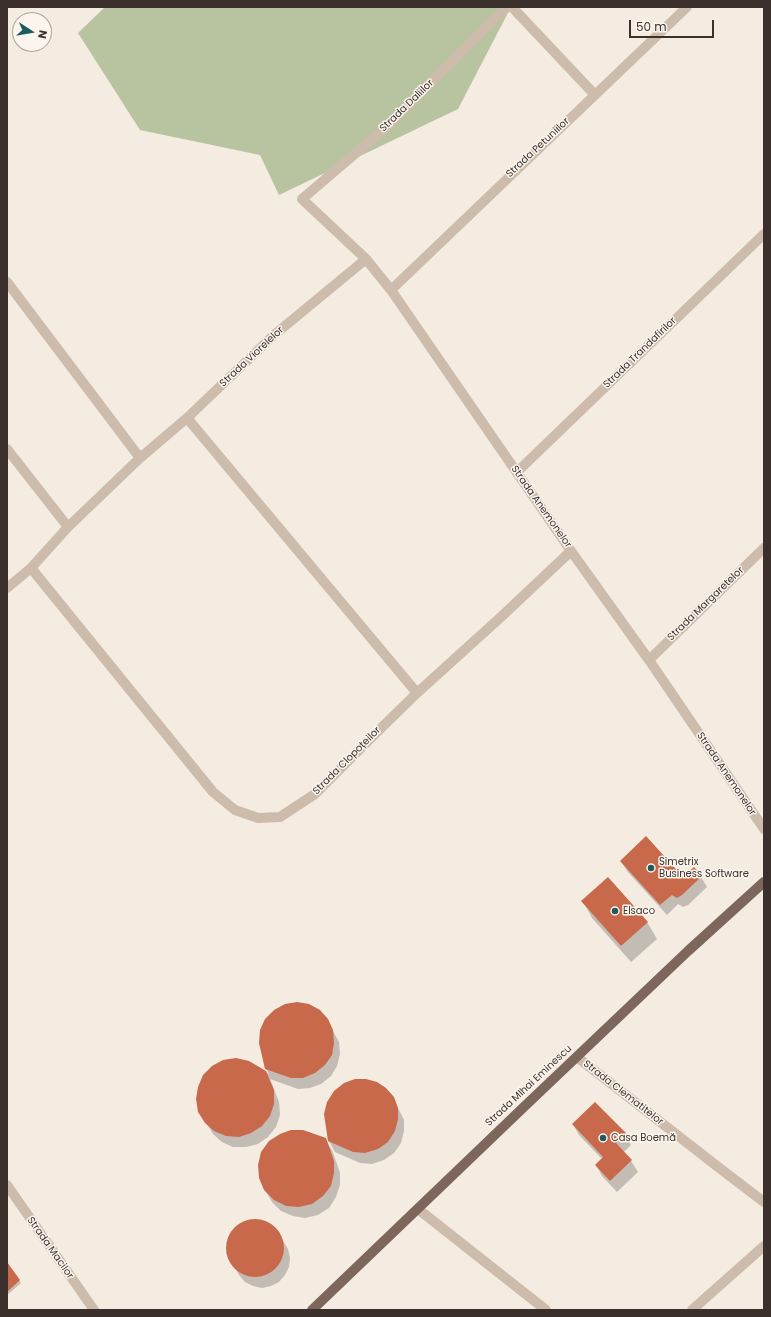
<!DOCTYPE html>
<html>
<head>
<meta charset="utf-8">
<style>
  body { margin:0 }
  #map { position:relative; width:771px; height:1317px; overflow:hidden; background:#f4ebe1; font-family:Poppins,sans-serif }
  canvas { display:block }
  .frame { position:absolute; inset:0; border:8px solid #3b302b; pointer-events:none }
  .north { position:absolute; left:12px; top:12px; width:40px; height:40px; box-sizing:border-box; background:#fbf5ee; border:1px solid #aea6a0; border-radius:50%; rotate:102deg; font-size:11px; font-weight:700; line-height:16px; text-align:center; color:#3b302b }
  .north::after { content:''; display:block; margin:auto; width:14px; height:18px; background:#1f5a5e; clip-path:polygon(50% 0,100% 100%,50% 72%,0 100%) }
  .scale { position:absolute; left:629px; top:20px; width:85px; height:18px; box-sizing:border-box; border:2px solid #3b302b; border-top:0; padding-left:5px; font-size:12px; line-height:14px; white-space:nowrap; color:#3b302b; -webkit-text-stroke:3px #fbf5ee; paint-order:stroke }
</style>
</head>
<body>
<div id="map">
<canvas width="771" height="1317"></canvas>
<div class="frame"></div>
<div class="north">N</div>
<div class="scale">50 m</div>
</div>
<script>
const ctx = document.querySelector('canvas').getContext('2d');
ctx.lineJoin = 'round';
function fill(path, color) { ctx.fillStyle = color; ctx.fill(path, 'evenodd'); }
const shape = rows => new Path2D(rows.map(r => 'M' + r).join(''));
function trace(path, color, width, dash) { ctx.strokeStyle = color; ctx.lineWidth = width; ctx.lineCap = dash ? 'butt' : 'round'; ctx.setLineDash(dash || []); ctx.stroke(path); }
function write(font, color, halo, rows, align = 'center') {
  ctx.font = font + ' Poppins,sans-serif'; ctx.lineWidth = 3; ctx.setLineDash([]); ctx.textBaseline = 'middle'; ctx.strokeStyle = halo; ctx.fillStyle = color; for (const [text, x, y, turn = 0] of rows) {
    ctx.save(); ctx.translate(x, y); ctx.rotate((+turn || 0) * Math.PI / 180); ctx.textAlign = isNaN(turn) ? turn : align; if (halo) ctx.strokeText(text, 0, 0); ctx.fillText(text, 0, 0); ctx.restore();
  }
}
const green = shape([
  [105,7,511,7,458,109,279,195,260,155,140,130,78,33]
]);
const shadow = shape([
  [621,861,683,878,701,877,707,887,688,905,683,907,678,904,667,915,627,871],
  [583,901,647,922,657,939,631,962,592,918],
  [327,1020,339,1042,340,1054,337,1066,331,1076,321,1084,310,1088,298,1089,270,1079,279,1102,280,1115,276,1127,268,1137,258,1144,246,1147,233,1147,222,1142,213,1134,199,1111,249,1062,269,1074,266,1069],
  [393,1098,404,1120,404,1131,401,1143,394,1153,384,1160,372,1164,360,1163,335,1152,329,1141],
  [573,1124,625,1134,631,1145,623,1153,631,1161,638,1172,617,1192,602,1176,596,1165,602,1159,579,1135],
  [325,1139,332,1150,340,1173,340,1185,336,1197,329,1208,318,1215,305,1218,293,1216,281,1211,272,1202,265,1190],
  [250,1220,259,1220,268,1223,276,1229,288,1249,290,1258,289,1267,285,1275,279,1282,271,1286,262,1288,253,1286,245,1282,239,1275,228,1255,227,1246,229,1237,234,1229,241,1224],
  [7,1263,21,1283,7,1295]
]);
const building = shape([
  [646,836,683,877,694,867,702,876,682,895,677,898,672,895,660,905,620,861],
  [608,877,648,922,621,946,581,901],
  [297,1002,309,1004,320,1010,328,1019,333,1030,334,1043,332,1055,325,1065,315,1073,303,1078,291,1078,265,1069,259,1043,260,1030,265,1019,274,1010,285,1004],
  [236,1058,249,1061,266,1071,274,1090,274,1104,270,1116,262,1126,251,1133,239,1137,226,1136,214,1131,205,1123,198,1112,196,1099,198,1087,203,1075,212,1066,223,1060],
  [355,1079,366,1079,377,1082,386,1088,394,1097,398,1108,398,1119,395,1131,388,1142,378,1149,365,1153,353,1152,328,1141,324,1114,327,1102,334,1091,344,1083],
  [595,1102,626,1133,616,1143,632,1160,610,1181,595,1165,603,1157,572,1124],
  [291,1130,303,1130,326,1138,334,1161,334,1173,331,1186,323,1196,312,1204,299,1207,286,1206,274,1200,264,1190,259,1178,258,1165,261,1152,269,1141,280,1134],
  '226 1248a29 29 0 1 1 58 0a29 29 0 1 1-58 0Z',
  [7,1262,20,1280,7,1292]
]);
const minor = shape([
  [507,7,383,130,302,199,366,259,391,290,571,551,649,660,764,829],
  [512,7,595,95],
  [7,282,140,458],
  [391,290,687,7],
  [187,418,417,693],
  [7,449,68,527],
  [517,472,764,234],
  [31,568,213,792,235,810,258,818,280,817,315,794,375,734,417,693,502,616,571,551],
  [7,588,31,568,68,527,140,458,187,418,274,335,366,259],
  [649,660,764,548],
  [577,1057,722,1170,764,1202],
  [7,1185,94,1310],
  [418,1209,546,1310],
  [692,1310,764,1246]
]);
const primary = shape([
  [312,1310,527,1104,688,951,764,882]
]);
const markers = [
  [651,868,4,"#1f5a5e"],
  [615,911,4,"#1f5a5e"],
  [603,1138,4,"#1f5a5e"]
];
const streetNames = [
  ["Strada Daliilor",407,106,-44],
  ["Strada Petuniilor",538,148,-43],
  ["Strada Trandafirilor",640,353,-44],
  ["Strada Viorelelor",252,357,-43],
  ["Strada Anemonelor",541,507,55],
  ["Strada Margaretelor",706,604,-44],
  ["Strada Clopoțeilor",347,761,-45],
  ["Strada Anemonelor",726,774,56],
  ["Strada MIhai Eminescu",529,1086,-43],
  ["Strada Clematitelor",623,1093,38],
  ["Strada Macilor",50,1248,55]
];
const poiNames = [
  ["Simetrix",659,862],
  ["Business Software",659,874],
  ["Elsaco",623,911],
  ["Casa Boemă",611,1138]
];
fill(green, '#b8c4a0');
fill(shadow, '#0003');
fill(building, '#c8694b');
trace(minor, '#cdbbac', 10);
trace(primary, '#7d675c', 10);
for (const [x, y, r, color] of markers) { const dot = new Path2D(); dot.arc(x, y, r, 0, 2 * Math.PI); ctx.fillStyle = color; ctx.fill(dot); trace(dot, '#fbf5ee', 1.5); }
write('10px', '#3b302b', '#fbf5ee', streetNames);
write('10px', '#3b302b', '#fbf5ee', poiNames, 'left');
</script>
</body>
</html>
